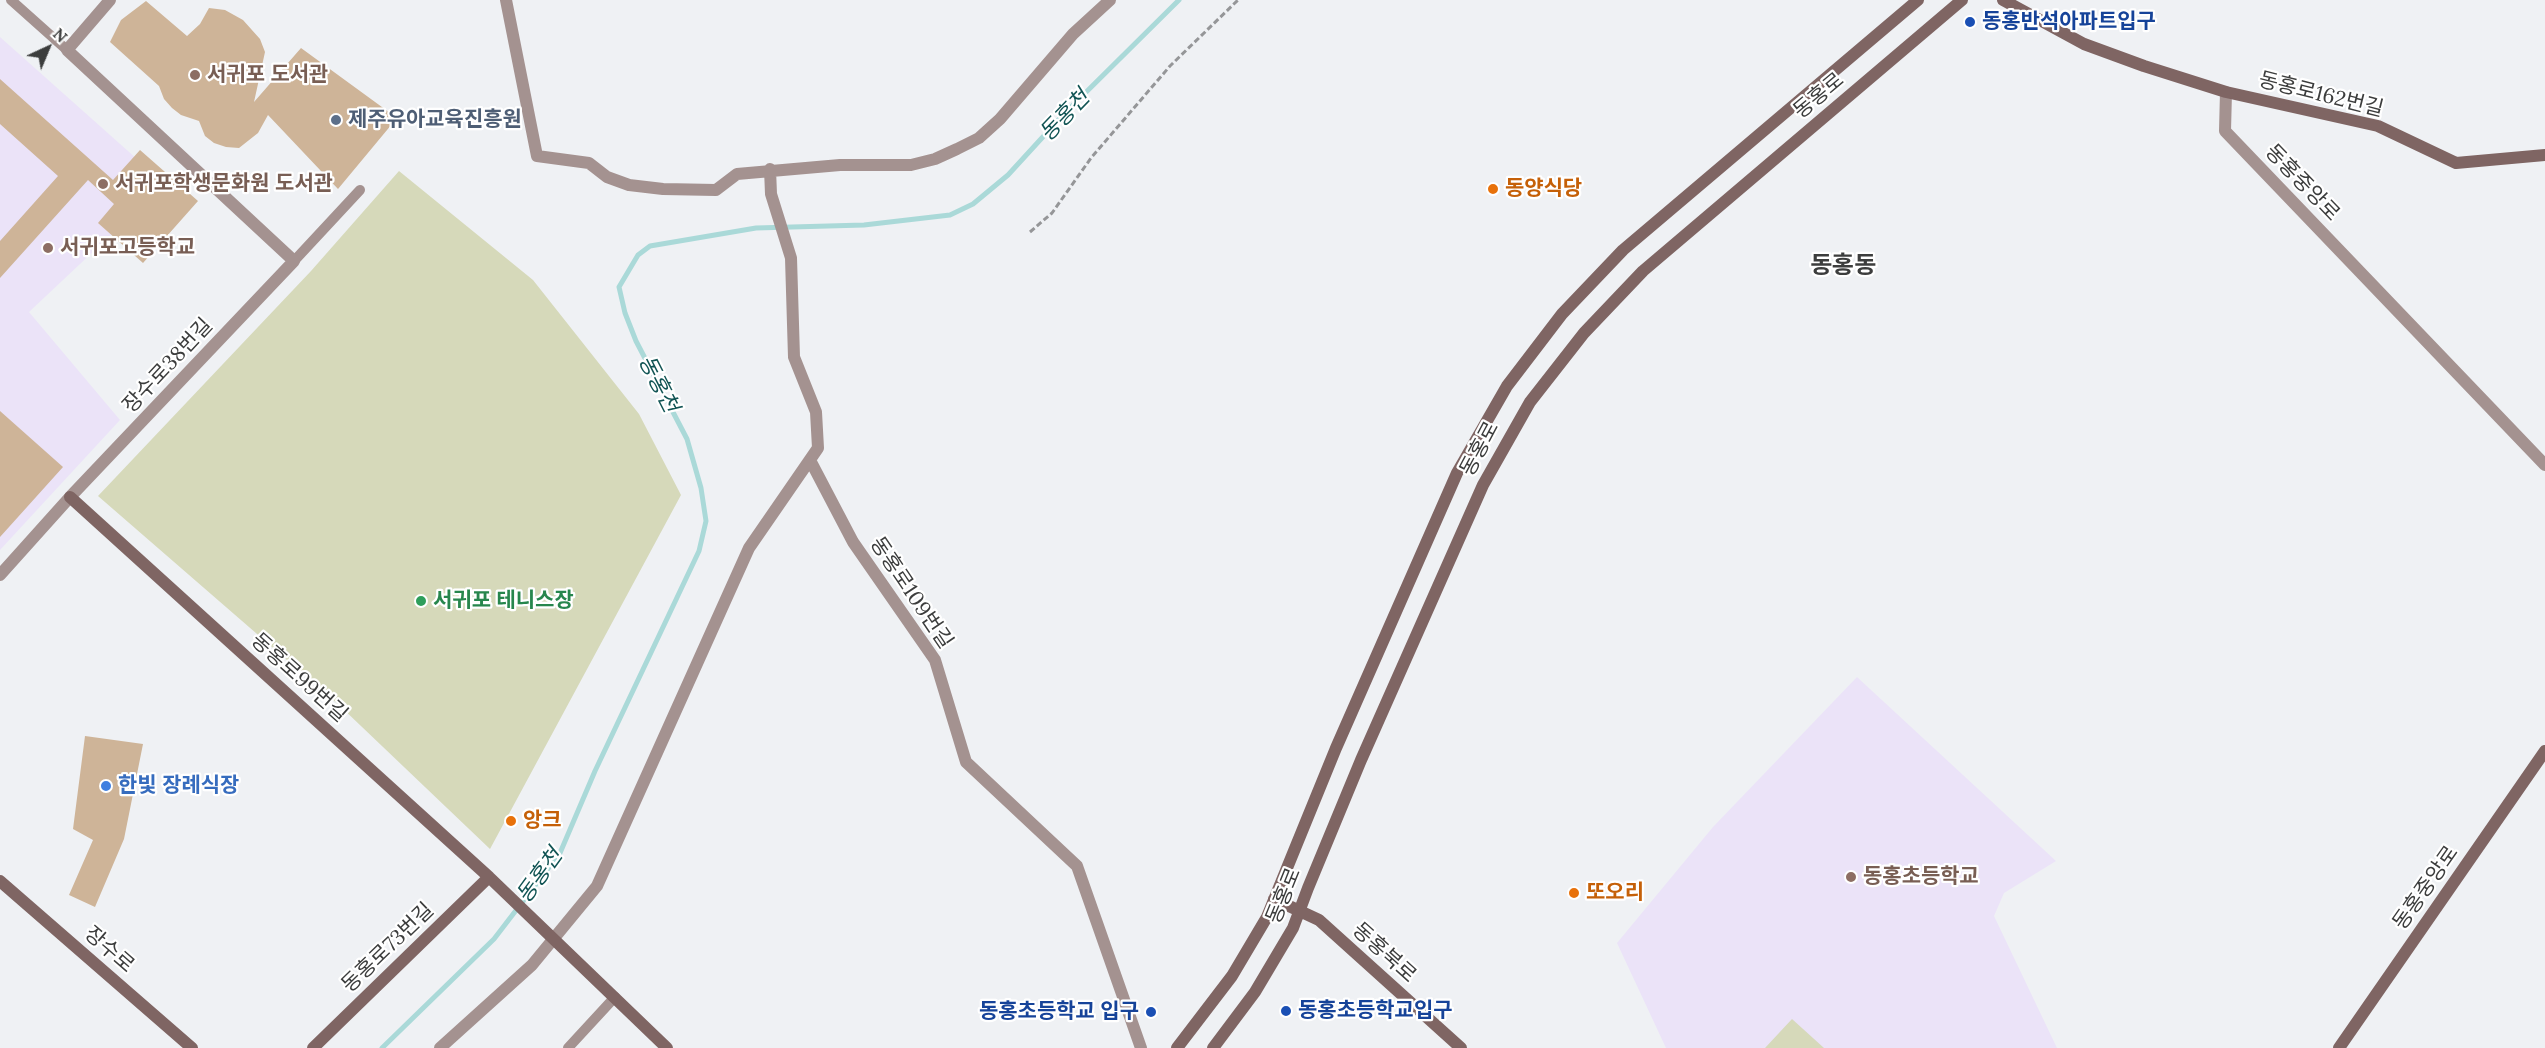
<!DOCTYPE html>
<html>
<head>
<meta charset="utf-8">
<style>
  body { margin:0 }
  #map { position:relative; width:2545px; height:1048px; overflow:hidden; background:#eff1f4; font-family:Lora,serif }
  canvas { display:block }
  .north { position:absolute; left:18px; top:18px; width:60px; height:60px; -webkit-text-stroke:4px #fff; paint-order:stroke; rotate:44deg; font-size:16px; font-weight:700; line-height:24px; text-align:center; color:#3c3d3d }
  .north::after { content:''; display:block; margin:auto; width:21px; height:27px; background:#3c3d3d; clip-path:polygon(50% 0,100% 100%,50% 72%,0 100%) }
</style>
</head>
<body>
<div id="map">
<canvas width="2545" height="1048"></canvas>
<div class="north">N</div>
</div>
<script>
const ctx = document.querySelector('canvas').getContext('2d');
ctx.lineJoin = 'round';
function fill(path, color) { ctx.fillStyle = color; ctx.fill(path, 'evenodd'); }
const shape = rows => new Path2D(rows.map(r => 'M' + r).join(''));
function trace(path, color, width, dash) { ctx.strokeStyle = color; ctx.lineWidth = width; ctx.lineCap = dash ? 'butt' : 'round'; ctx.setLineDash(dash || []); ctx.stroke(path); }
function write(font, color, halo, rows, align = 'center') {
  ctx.font = font + ' Lora,"Noto Sans KR",serif'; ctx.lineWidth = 4.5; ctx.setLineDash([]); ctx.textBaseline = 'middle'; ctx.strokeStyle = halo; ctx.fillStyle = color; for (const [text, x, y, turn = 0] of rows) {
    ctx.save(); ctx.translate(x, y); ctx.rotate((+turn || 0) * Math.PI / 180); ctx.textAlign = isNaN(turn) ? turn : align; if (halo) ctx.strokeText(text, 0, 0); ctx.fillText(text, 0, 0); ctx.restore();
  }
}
const education = shape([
  [0,37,165,184,29,312,120,420,0,550],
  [1857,677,2056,861,2004,893,1994,916,2057,1048,1666,1048,1617,943,1713,827]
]);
const green = shape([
  [399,171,533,280,639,414,681,495,490,849,340,706,98,496,311,271],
  [1792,1019,1824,1048,1765,1048]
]);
const stream = shape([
  [382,1048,494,939,560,853,595,771,699,551,706,521,701,488,687,439,636,341,625,313,619,287,638,255,650,246,756,228,864,225,950,215,973,204,1008,175,1062,116,1179,0]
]);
const building = shape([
  [146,1,187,36,200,24,209,8,225,10,243,20,260,39,265,52,254,102,301,48,397,118,338,189,268,115,258,133,239,148,226,147,214,143,205,136,199,121,181,115,172,108,164,99,159,86,110,42,121,20],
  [0,79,113,180,140,150,198,201,143,263,98,223,114,204,88,180,0,278,0,241,58,176,0,124],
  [0,411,63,467,0,537],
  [85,736,143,744,124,839,95,907,69,895,93,840,73,829]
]);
const path = shape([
  [1030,232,1052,213,1091,158,1170,66,1238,0]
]);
const lane = shape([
  [11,0,67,50],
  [294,261,360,190],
  [568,1048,615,997]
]);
const street = shape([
  [506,0,537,156,589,163,607,177,629,185,663,189,716,190,737,174,840,165,911,165,935,159,957,149,979,138,1000,119,1073,34,1110,0],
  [2226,92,2225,131,2545,465],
  [810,460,853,542,935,660,966,762,1077,866,1141,1048],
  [0,575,70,497,294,261,67,50,110,0],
  [440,1048,532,965,597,886,749,548,818,448,816,412,794,357,791,258,771,194,770,169]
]);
const secondary = shape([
  [2003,0,2084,44,2144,66,2226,92,2378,126,2456,163,2545,155],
  [70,497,489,877,667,1048],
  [0,881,192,1048],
  [1274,899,1319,920,1461,1048],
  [313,1048,489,877],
  [1177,1048,1232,976,1267,917,1336,748,1457,473,1507,386,1562,314,1623,250,1918,0],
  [1213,1048,1255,992,1293,928,1308,888,1361,760,1483,485,1530,402,1584,333,1643,271,1962,0],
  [2339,1048,2545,751]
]);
const markers = [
  [1970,22,6,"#1a4fb4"],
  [195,75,6,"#8d6e63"],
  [336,120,6,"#5c6f8a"],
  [103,184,6,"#8d6e63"],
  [1493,189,6,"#e8710a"],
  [48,248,6,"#8d6e63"],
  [421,601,6,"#2e9e5b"],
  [106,786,6,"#3f7fe0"],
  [511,821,6,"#e8710a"],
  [1851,877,6,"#8d6e63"],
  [1574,893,6,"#e8710a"],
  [1286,1011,6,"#1a4fb4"],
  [1151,1012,6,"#1a4fb4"]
];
const transitNames = [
  ["동홍반석아파트입구",1982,22],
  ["동홍초등학교입구",1298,1011],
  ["동홍초등학교 입구",1139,1012,"right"]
];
const educationNames = [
  ["서귀포 도서관",207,75],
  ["서귀포학생문화원 도서관",115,184],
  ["서귀포고등학교",60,248],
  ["동홍초등학교",1863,877]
];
const streetNames = [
  ["동홍로162번길",2321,95,14],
  ["동홍로",1819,96,-40],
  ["동홍중앙로",2302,183,46],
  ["장수로38번길",168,366,-47],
  ["동홍로",1480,449,-62],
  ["동홍로109번길",911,593,56],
  ["동홍로99번길",299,678,42],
  ["동홍중앙로",2426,888,-55],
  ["동홍로",1284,896,-68],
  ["동홍로73번길",388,948,-44],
  ["장수로",109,950,41],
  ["동홍북로",1384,953,42]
];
const serviceNames = [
  ["제주유아교육진흥원",348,120]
];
const foodNames = [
  ["동양식당",1505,189],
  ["앙크",523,821],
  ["또오리",1586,893]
];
const leisureNames = [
  ["서귀포 테니스장",433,601]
];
const shopNames = [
  ["한빛 장례식장",118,786]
];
const waterNames = [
  ["동홍천",1065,116,-46],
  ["동홍천",658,384,63],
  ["동홍천",540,876,-54]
];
const quarterNames = [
  ["동홍동",1843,266]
];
fill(education, '#ebe3f8');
fill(green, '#d6d9ba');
trace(stream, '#aad9d8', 5);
fill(building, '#ceb498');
trace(path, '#959698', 3, [6, 3]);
trace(lane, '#a49290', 10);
trace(street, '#a49290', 12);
trace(secondary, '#7f6563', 12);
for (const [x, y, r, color] of markers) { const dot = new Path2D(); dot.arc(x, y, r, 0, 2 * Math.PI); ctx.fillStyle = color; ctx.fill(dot); trace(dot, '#fff', 2); }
write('bold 21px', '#164399', '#fff', transitNames, 'left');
write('bold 21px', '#785e54', '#fff', educationNames, 'left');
write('21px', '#3c3d3d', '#fff', streetNames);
write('bold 21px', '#4e5e75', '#fff', serviceNames, 'left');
write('bold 21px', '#c56008', '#fff', foodNames, 'left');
write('bold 21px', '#27864d', '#fff', leisureNames, 'left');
write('bold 21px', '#366cbe', '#fff', shopNames, 'left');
write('italic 22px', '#115454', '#fff', waterNames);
write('bold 24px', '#3c3d3d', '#fff', quarterNames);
</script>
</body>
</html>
